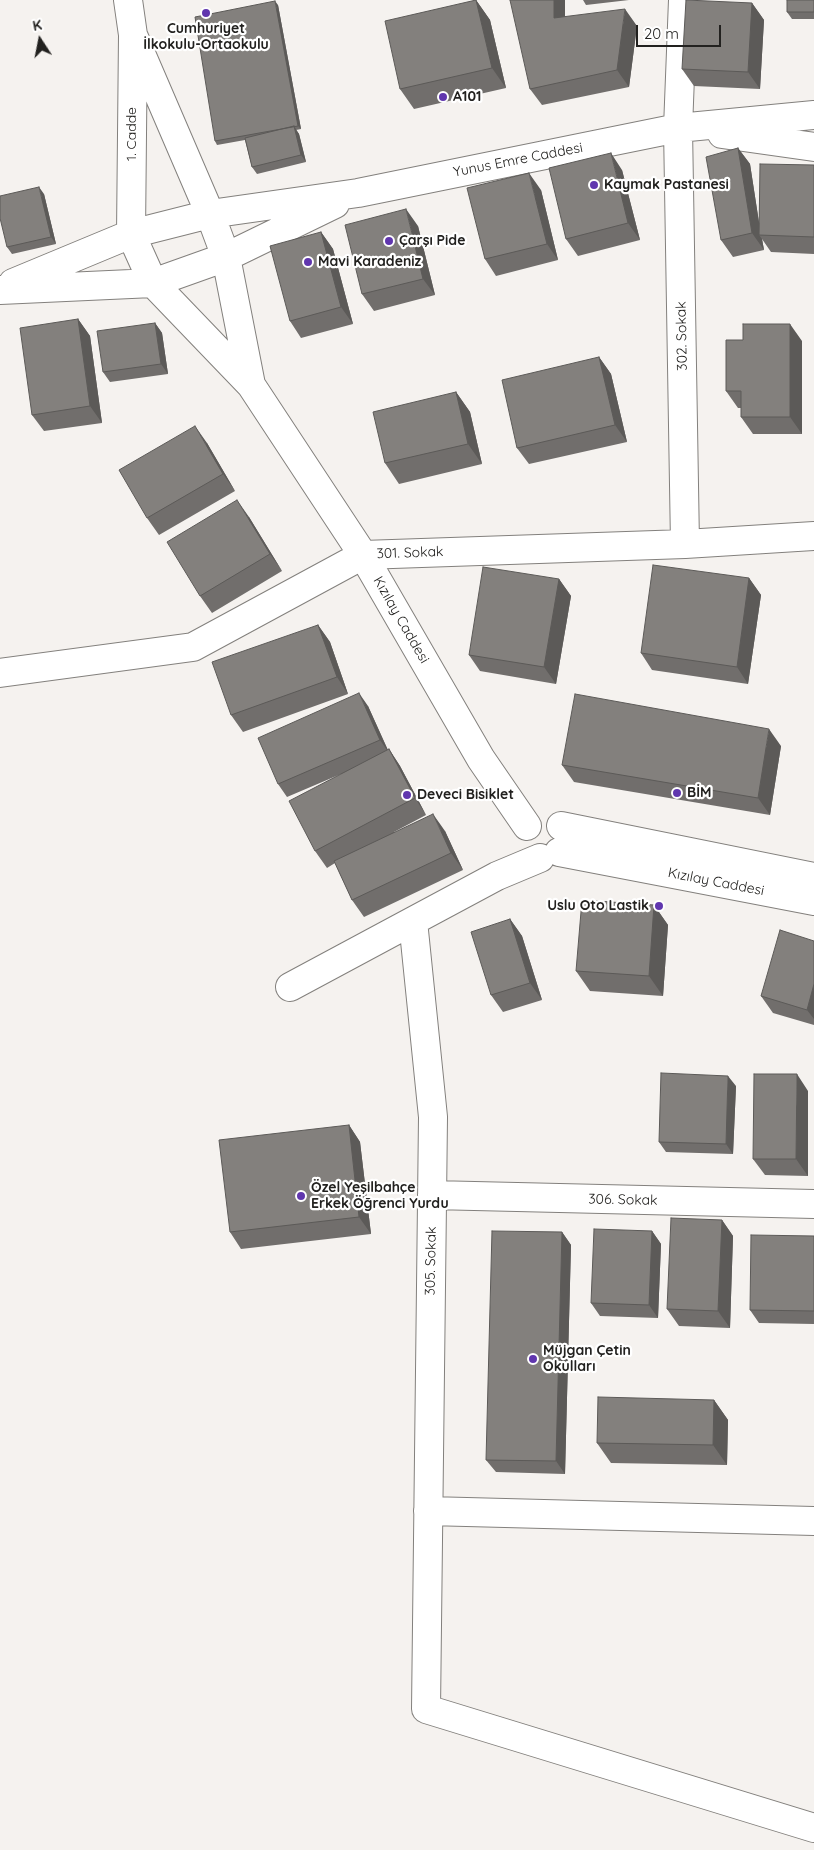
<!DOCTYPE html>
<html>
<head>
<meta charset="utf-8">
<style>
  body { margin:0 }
  #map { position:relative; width:814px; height:1850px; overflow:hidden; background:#f5f2ef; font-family:Quicksand,sans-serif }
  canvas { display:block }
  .north { position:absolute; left:15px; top:15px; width:50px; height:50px; -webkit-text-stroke:4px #fff; paint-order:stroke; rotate:349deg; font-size:14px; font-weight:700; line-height:20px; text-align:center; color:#22211f }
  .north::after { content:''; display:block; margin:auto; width:18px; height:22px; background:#22211f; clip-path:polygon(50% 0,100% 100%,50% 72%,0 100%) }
  .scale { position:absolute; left:636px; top:25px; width:85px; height:22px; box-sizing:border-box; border:2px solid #22211f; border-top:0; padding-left:6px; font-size:15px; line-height:18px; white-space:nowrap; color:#22211f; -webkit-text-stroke:4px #fff; paint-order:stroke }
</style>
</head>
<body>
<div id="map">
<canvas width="814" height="1850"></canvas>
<div class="north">K</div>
<div class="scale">20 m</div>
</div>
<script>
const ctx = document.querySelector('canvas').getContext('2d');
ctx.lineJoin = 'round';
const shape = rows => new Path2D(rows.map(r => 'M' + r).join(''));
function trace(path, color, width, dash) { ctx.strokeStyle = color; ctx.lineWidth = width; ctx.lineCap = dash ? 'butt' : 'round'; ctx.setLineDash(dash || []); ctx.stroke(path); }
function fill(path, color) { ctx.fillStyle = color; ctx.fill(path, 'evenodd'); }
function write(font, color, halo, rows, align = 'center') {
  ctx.font = font + ' Quicksand,sans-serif'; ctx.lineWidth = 4.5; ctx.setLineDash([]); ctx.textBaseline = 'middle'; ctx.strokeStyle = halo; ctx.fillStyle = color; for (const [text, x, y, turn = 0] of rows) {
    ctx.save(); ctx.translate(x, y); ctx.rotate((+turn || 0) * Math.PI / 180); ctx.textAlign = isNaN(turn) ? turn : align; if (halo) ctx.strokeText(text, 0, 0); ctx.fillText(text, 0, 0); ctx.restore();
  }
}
const minor = shape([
  [683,0,678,128,685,544],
  [133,35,210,214,358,193,678,128,814,115],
  [722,134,814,147],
  [13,283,131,234,210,214,226,257,153,283,131,234,133,35,128,0],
  [0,290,153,283,251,385,363,555,481,759,527,826],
  [251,385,226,257,335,204],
  [0,673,193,647,363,555,685,544,814,536],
  [561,826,814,877],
  [559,852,814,901],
  [540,858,497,876,413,921,433,1117,426,1709,814,1828],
  [290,987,413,921],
  [432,1195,814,1204],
  [428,1511,814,1521]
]);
const wall = shape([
  [476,0,490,20,506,88,414,109,400,89],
  [565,0,565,17,637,26,629,87,542,105,530,89],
  [583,0,629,0,586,5],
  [814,0,814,19,792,19,787,12],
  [752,3,764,20,760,89,694,86,682,69],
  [278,5,301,129,296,130,299,134,306,162,257,174,252,167,245,140,217,145,215,141],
  [738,148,750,164,759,223,814,165,814,254,771,252,762,239,764,250,733,257,721,240],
  [622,170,640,240,578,256,566,239],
  [541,190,558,260,496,276,485,259],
  [44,194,56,244,12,254,7,247],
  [418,226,435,295,374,311,362,294],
  [321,232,333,249,353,324,301,338,290,321],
  [78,319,90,336,102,423,44,431,32,415],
  [155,323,162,333,168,374,110,382,103,372],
  [802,341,802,434,753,434,741,417,741,408,738,408,726,391],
  [599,357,611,374,627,442,529,464,517,448],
  [456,392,470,412,482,464,399,484,385,463],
  [207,443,235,491,159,535,147,518],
  [249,517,282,571,212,613,200,596],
  [749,578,761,595,748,684,652,670,641,653],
  [559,579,571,596,556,684,480,671,469,655],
  [318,625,330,642,348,694,243,732,231,715],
  [368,706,388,750,389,749,400,766,426,815,394,832,445,831,463,870,364,917,352,900,335,863,327,868,315,851,341,774,287,797,278,784],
  [781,746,770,815,574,782,562,765],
  [654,905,668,925,663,996,590,991,576,971],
  [510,919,522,936,542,1000,503,1012,491,995],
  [814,941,814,1025,773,1013,761,996],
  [736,1086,733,1154,666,1152,659,1142],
  [808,1091,808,1176,765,1175,753,1159],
  [349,1125,360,1142,371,1234,241,1249,230,1232],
  [722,1220,733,1236,730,1328,679,1326,667,1309],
  [652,1231,661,1244,658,1318,600,1316,591,1303],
  [562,1232,571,1245,565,1474,496,1472,486,1460],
  [814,1236,814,1324,759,1323,750,1310],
  [714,1400,728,1420,727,1465,611,1463,597,1443]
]);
const shadedWall = shape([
  [476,0,490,20,506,88,492,68],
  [554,0,565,0,565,35,554,18],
  [275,1,278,5,301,129,298,126],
  [752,3,764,20,760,89,748,72],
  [625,9,637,26,629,87,617,70],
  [294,126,299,134,306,162,301,155],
  [738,148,750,164,761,235,759,235,762,239,764,250,752,233],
  [611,153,622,170,640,240,628,223],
  [529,173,541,190,558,260,547,244],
  [39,187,44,194,56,244,51,237],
  [406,209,418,226,435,295,423,279],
  [321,232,333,249,353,324,341,307],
  [78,319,90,336,102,423,90,406],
  [155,323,162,333,168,374,161,364],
  [790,324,802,341,802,434,790,417],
  [599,357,611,374,627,442,615,425],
  [456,392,470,412,482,464,468,444],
  [195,426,207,443,235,491,223,474],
  [237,500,249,517,282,571,270,554],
  [749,578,761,595,748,684,737,667],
  [559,579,571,596,556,684,544,667],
  [318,625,330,642,348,694,337,677],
  [359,693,368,706,389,753,380,740],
  [769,729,781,746,770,815,758,798],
  [389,749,400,766,426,815,415,798],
  [433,814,445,831,463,870,451,853],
  [654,905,668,925,663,996,649,976],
  [510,919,522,936,542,1000,530,983],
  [814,984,814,1019,807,1010],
  [797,1074,808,1091,808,1176,796,1159],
  [728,1076,736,1086,733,1154,726,1144],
  [349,1125,360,1142,371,1234,359,1217],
  [722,1220,733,1236,730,1328,718,1311],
  [652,1231,661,1244,658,1318,649,1305],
  [562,1232,571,1245,565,1474,556,1461],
  [714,1400,728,1420,727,1465,713,1445]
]);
const building = shape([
  [476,0,492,68,400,89,385,21,476,0],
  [510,0,554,0,554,18,625,9,617,70,530,89,510,0],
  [686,0,752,3,748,72,682,69,686,0],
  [787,0,814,0,814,12,787,12,787,0],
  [275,1,298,126,215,141,195,17,275,1],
  [294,126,301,155,252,167,245,138,294,126],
  [738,148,752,233,721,240,706,157,738,148],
  [611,153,628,223,566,239,549,168,611,153],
  [760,164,814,165,814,237,759,235,760,164],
  [529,173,547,244,485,259,467,188,529,173],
  [39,187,51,237,7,247,0,218,0,196,39,187],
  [406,209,423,279,362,294,345,225,406,209],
  [321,232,341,307,290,321,270,246,321,232],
  [78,319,90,406,32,415,20,328,78,319],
  [155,323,161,364,103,372,97,331,155,323],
  [743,324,790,324,790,417,741,417,741,391,726,391,726,340,743,340,743,324],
  [599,357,615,425,517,448,502,380,599,357],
  [456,392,468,444,385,463,373,412,456,392],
  [195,426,223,474,147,518,119,470,195,426],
  [237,500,270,554,200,596,167,542,237,500],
  [653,565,749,578,737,667,641,653,653,565],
  [483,567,559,579,544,667,469,655,483,567],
  [318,625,337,677,231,715,212,662,318,625],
  [359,693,380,740,278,784,258,738,359,693],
  [575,694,769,729,758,798,562,765,575,694],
  [389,749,415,798,315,851,289,801,389,749],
  [433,814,451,853,352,900,334,861,433,814],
  [582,900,654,905,649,976,576,971,582,900],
  [510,919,530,983,491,995,471,932,510,919],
  [780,930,814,941,814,984,807,1010,761,996,780,930],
  [661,1073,728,1076,726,1144,659,1142,661,1073],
  [754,1074,797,1074,796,1159,753,1159,754,1074],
  [349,1125,359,1217,230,1232,219,1140,349,1125],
  [671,1218,722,1220,718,1311,667,1309,671,1218],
  [594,1229,652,1231,649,1305,591,1303,594,1229],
  [492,1231,562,1232,556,1461,486,1460,492,1231],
  [751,1235,814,1236,814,1311,750,1310,751,1235],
  [598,1397,714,1400,713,1445,597,1443,598,1397]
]);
const markers = [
  [206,13,5,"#6036ae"],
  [443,97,5,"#6036ae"],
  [594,185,5,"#6036ae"],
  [389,241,5,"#6036ae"],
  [308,262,5,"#6036ae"],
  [677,793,5,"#6036ae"],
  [407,795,5,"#6036ae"],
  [659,906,5,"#6036ae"],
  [301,1196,5,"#6036ae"],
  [533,1359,5,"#6036ae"]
];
const poiNames = [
  ["Cumhuriyet",206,29,"center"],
  ["İlkokulu-Ortaokulu",206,45,"center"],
  ["A101",453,97],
  ["Kaymak Pastanesi",604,185],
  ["Çarşı Pide",399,241],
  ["Mavi Karadeniz",318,262],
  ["BİM",687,793],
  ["Deveci Bisiklet",417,795],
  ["Uslu Oto Lastik",649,906,"right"],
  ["Özel Yeşilbahçe",311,1188],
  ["Erkek Öğrenci Yurdu",311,1204],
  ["Müjgan Çetin",543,1351],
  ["Okulları",543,1367]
];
const streetNames = [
  ["1. Cadde",132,134,-90],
  ["Yunus Emre Caddesi",518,160,-11],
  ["302. Sokak",682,336,-91],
  ["301. Sokak",410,553,-2],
  ["Kızılay Caddesi",401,620,60],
  ["Kızılay Caddesi",716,882,11],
  ["306. Sokak",623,1200,1],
  ["305. Sokak",431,1261,-89]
];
trace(minor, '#83807d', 30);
trace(minor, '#fff', 28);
fill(wall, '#716e6c');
fill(shadedWall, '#5c5a58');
fill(building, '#83807d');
trace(building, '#5c5a58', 1);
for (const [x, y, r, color] of markers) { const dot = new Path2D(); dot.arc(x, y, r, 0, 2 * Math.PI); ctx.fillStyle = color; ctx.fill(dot); trace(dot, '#fff', 2); }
write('bold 14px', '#22211f', '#fff', poiNames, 'left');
write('14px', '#22211f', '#fff', streetNames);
</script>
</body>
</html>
